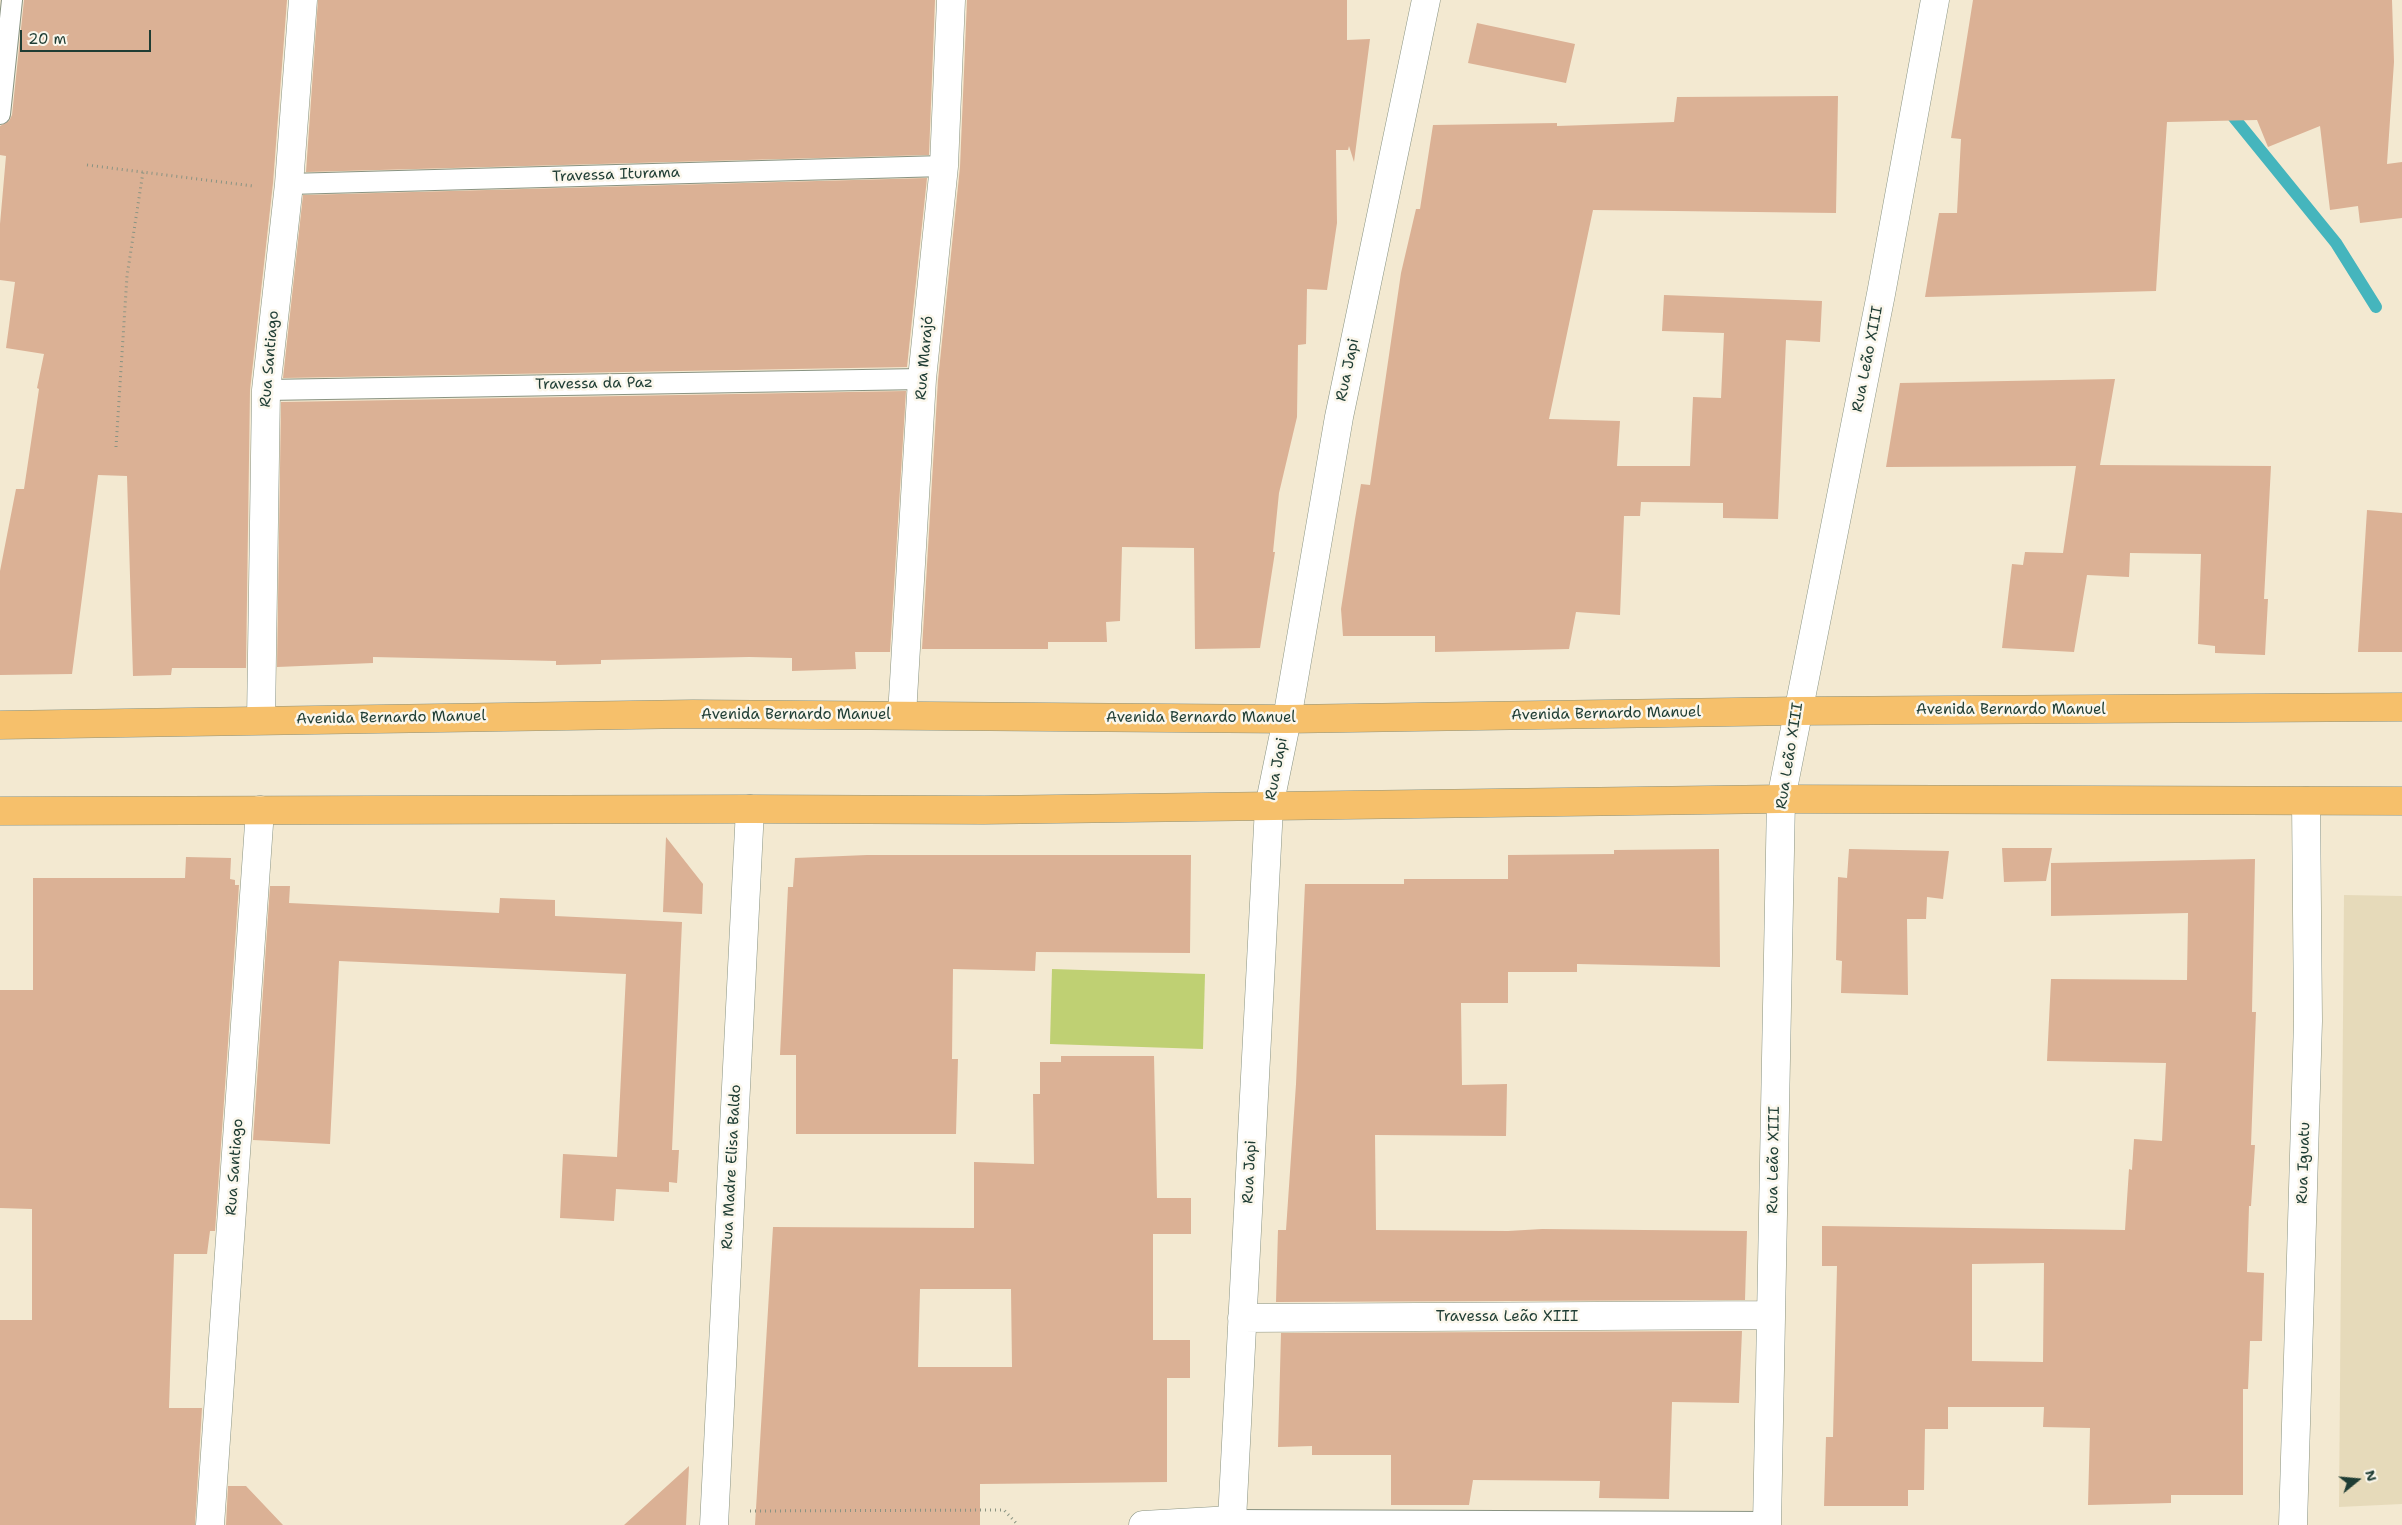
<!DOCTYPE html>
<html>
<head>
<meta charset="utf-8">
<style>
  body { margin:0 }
  #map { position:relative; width:2402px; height:1525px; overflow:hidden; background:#f3e9d1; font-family:"Shantell Sans",sans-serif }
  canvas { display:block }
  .north { position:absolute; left:2332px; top:1455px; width:50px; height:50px; -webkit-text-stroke:4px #fbf7ec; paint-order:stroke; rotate:73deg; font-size:14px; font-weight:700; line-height:20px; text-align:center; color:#1f3d34 }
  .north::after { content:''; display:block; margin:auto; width:18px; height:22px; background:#1f3d34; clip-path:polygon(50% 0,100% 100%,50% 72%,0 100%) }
  .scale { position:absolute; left:20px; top:30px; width:131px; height:22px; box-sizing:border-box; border:2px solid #1f3d34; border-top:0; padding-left:6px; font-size:15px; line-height:18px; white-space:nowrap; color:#1f3d34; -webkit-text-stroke:4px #fbf7ec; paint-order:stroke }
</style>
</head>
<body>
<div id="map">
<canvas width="2402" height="1525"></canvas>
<div class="north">N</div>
<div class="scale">20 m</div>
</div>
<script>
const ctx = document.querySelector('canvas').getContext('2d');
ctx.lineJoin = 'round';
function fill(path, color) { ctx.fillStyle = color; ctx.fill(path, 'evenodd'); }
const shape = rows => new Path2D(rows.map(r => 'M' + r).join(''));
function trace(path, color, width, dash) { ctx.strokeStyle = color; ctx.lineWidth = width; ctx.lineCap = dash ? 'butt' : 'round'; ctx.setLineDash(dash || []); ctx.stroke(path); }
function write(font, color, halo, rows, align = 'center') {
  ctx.font = font + ' "Shantell Sans",sans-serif'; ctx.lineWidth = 5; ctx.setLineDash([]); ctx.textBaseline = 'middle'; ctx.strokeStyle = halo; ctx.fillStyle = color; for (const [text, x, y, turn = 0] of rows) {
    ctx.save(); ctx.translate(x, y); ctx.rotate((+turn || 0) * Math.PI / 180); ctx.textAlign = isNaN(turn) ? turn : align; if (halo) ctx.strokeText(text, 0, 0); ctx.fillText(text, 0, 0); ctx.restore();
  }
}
const built = shape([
  [2344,895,2402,896,2402,1504,2339,1507]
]);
const green = shape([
  [1052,969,1205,974,1203,1049,1050,1044]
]);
const stream = shape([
  [2227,109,2336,243,2376,307]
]);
const building = shape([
  [24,0,287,0,273,183,250,390,246,668,172,668,171,675,133,676,127,476,98,475,72,674,0,675,0,571,16,489,24,489,39,389,37,388,44,354,6,348,15,282,0,280,0,224,6,156,0,155,0,126,9,121,12,115],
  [318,0,935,0,929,155,306,172],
  [967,0,1347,0,1347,40,1370,39,1354,162,1349,146,1348,150,1336,150,1337,223,1327,290,1307,289,1306,344,1298,345,1297,417,1279,493,1273,552,1275,552,1260,648,1195,649,1194,548,1122,547,1120,621,1106,622,1107,642,1048,642,1048,649,922,649,938,380,960,167],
  [1973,0,2392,0,2394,62,2387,164,2402,162,2402,218,2360,223,2358,206,2330,210,2320,126,2268,147,2257,120,2167,122,2156,291,1925,297,1939,213,1957,213,1961,139,1951,138],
  [1477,23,1575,44,1566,83,1468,63],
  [1838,96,1836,213,1593,210,1549,419,1620,421,1617,466,1690,466,1693,397,1721,398,1724,333,1662,331,1664,295,1822,301,1820,342,1786,340,1778,519,1723,518,1723,503,1641,502,1640,516,1624,516,1620,615,1576,612,1569,649,1435,652,1435,636,1343,636,1341,609,1355,519,1361,484,1370,485,1401,273,1416,209,1420,209,1433,125,1557,123,1557,126,1674,122,1677,97],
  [927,178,907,367,283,378,303,195],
  [2115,379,2100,465,2271,466,2264,599,2268,599,2265,655,2215,653,2215,646,2198,644,2201,554,2130,553,2129,577,2087,575,2074,652,2002,648,2012,564,2023,565,2025,552,2063,553,2076,466,1886,467,1900,383],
  [906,391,890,652,855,652,856,669,792,671,792,658,749,657,601,660,601,664,556,665,556,661,373,657,373,663,277,667,281,402],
  [2367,510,2402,513,2402,652,2358,652],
  [666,837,703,884,702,914,663,912],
  [2002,848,2052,848,2046,881,2004,882],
  [1719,849,1720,967,1577,964,1577,972,1508,972,1508,1003,1461,1003,1462,1085,1507,1084,1506,1136,1375,1135,1376,1230,1508,1231,1542,1229,1747,1231,1745,1300,1276,1302,1278,1230,1286,1230,1296,1084,1305,884,1404,884,1404,879,1508,879,1508,855,1614,854,1614,850],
  [1849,849,1949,851,1943,899,1927,897,1926,919,1907,919,1908,995,1841,993,1842,961,1836,960,1838,877,1847,878],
  [867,855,1191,855,1190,953,1036,952,1035,971,953,969,952,1059,958,1059,956,1134,796,1134,796,1055,780,1055,788,887,793,887,795,858],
  [186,857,231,858,230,879,235,880,235,885,239,885,215,1231,210,1231,207,1254,174,1254,169,1408,202,1408,195,1525,0,1525,0,1320,32,1320,32,1209,0,1208,0,990,33,990,33,878,185,878],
  [2255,859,2252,1012,2256,1012,2251,1145,2255,1145,2251,1206,2249,1206,2247,1272,2264,1273,2262,1341,2250,1341,2248,1389,2243,1389,2243,1495,2171,1495,2171,1503,2088,1505,2090,1428,2043,1427,2044,1407,1948,1407,1948,1429,1925,1429,1924,1490,1908,1490,1908,1506,1824,1506,1826,1437,1833,1437,1837,1266,1822,1266,1822,1226,2125,1230,2129,1169,2132,1170,2134,1139,2162,1141,2166,1063,2047,1061,2051,979,2187,980,2188,913,2051,916,2051,863],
  [2044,1263,2043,1362,1972,1361,1972,1264],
  [270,886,290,886,289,903,499,913,500,898,555,900,555,916,682,922,672,1150,679,1150,677,1183,669,1182,669,1192,616,1189,614,1221,560,1218,563,1154,617,1157,626,974,339,961,330,1144,253,1140],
  [1061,1056,1154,1056,1157,1198,1191,1198,1191,1234,1153,1234,1153,1340,1190,1340,1190,1378,1167,1378,1167,1482,980,1484,980,1525,755,1525,773,1227,974,1228,974,1162,1034,1164,1033,1094,1040,1094,1040,1062,1061,1062],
  [920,1289,1011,1289,1012,1367,918,1367],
  [1742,1331,1739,1403,1672,1402,1669,1499,1599,1498,1600,1481,1473,1480,1469,1505,1391,1505,1391,1455,1312,1455,1312,1446,1278,1447,1281,1333],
  [689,1466,686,1525,624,1525],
  [228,1486,246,1486,283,1525,226,1525]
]);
const path = shape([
  [87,165,253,186],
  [116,447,127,276,143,172],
  [750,1511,1004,1510,1018,1525]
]);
const service = shape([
  [0,114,12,0],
  [289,184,944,166],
  [266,390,922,379],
  [1232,1520,1767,1522]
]);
const minor = shape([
  [902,715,922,379,944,166,951,0],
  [261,720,266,390,289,184,303,0],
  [1242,1318,1771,1315],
  [210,1525,260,810],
  [714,1525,750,809],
  [1143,1525,1232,1520,1269,807,1287,719,1339,417,1426,0],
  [1767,1525,1781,799,1881,294,1935,0],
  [2293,1525,2308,1021,2306,801]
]);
const primary = shape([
  [0,725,693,714,1287,719,1797,711,2402,707],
  [0,811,750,809,984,810,1781,799,2402,801]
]);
const streetNames = [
  ["Travessa Iturama",616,175,-2],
  ["Rua Marajó",925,358,-85],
  ["Rua Santiago",270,359,-85],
  ["Rua Leão XIII",1868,359,-79],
  ["Rua Japi",1348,370,-78],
  ["Travessa da Paz",594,384,-1],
  ["Avenida Bernardo Manuel",2011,710],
  ["Avenida Bernardo Manuel",1606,714,-1],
  ["Avenida Bernardo Manuel",796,715],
  ["Avenida Bernardo Manuel",391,718,-1],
  ["Avenida Bernardo Manuel",1201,718],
  ["Rua Leão XIII",1790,756,-81],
  ["Rua Japi",1277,769,-79],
  ["Rua Leão XIII",1774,1160,-89],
  ["Rua Iguatu",2304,1163,-88],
  ["Rua Santiago",235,1167,-86],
  ["Rua Madre Elisa Baldo",732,1167,-87],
  ["Rua Japi",1250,1172,-87],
  ["Travessa Leão XIII",1507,1317]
];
fill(built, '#e6daba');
fill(green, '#bfd073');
trace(stream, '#45b5bd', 12);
fill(building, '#dbb195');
trace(service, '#899382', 22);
trace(minor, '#899382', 29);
trace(primary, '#899382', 29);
trace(path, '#899382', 3, [1, 4]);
trace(service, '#fff', 20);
trace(minor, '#fff', 28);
trace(primary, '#f6c06b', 28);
write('15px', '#1f3d34', '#fbf7ec', streetNames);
</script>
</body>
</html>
